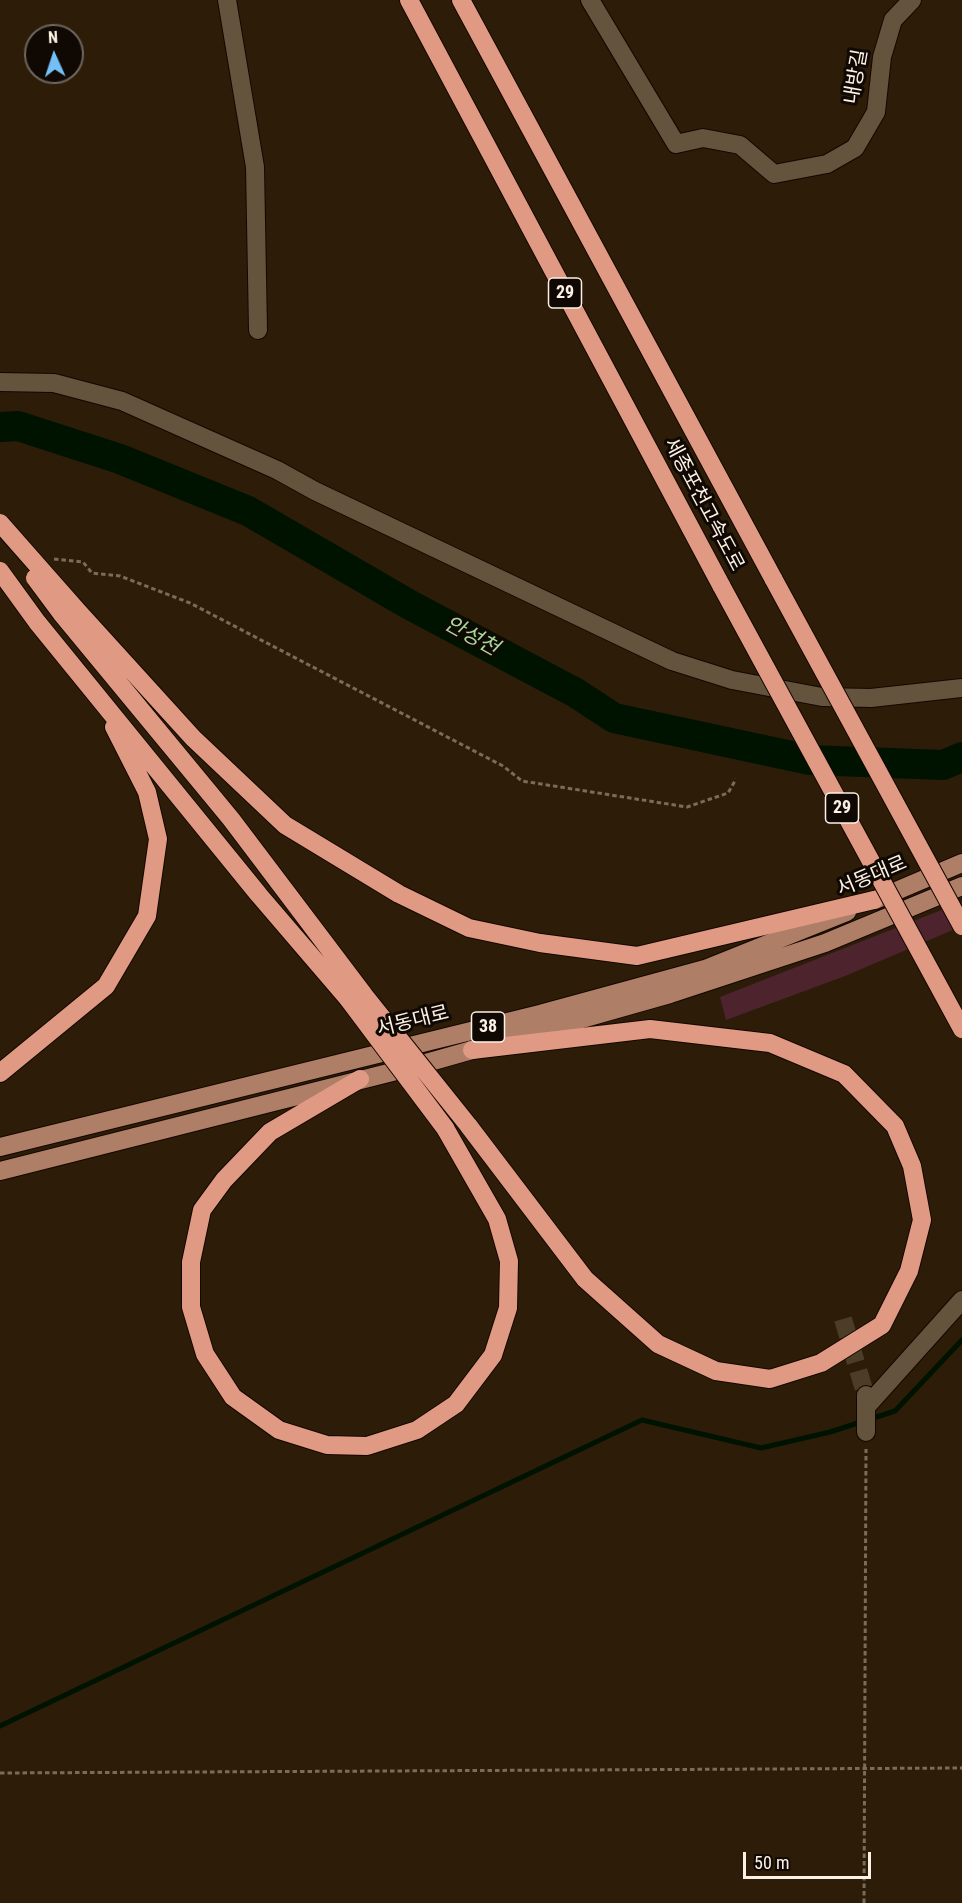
<!DOCTYPE html>
<html>
<head>
<meta charset="utf-8">
<style>
  body { margin:0 }
  #map { position:relative; width:962px; height:1903px; overflow:hidden; background:#2d1d08; font-family:"Roboto Condensed",sans-serif }
  canvas { display:block }
  .north { position:absolute; left:24px; top:24px; width:60px; height:60px; box-sizing:border-box; background:#100903; border:2px solid #6e665d; border-radius:50%; rotate:357deg; font-size:16px; font-weight:700; line-height:24px; text-align:center; color:#fbf1e4 }
  .north::after { content:''; display:block; margin:auto; width:21px; height:27px; background:#74c0f6; clip-path:polygon(50% 0,100% 100%,50% 72%,0 100%) }
  .scale { position:absolute; left:743px; top:1852px; width:128px; height:27px; box-sizing:border-box; border:3px solid #fbf1e4; border-top:0; padding-left:8px; font-size:18px; line-height:21px; white-space:nowrap; color:#fbf1e4; -webkit-text-stroke:4px #100903; paint-order:stroke }
</style>
</head>
<body>
<div id="map">
<canvas width="962" height="1903"></canvas>
<div class="north">N</div>
<div class="scale">50 m</div>
</div>
<script>
const ctx = document.querySelector('canvas').getContext('2d');
ctx.lineJoin = 'round';
function fill(path, color) { ctx.fillStyle = color; ctx.fill(path, 'evenodd'); }
const shape = rows => new Path2D(rows.map(r => 'M' + r).join(''));
function trace(path, color, width, dash) { ctx.strokeStyle = color; ctx.lineWidth = width; ctx.lineCap = dash ? 'butt' : 'round'; ctx.setLineDash(dash || []); ctx.stroke(path); }
function write(font, color, halo, rows, align = 'center') {
  ctx.font = font + ' "Roboto Condensed","Noto Sans KR",sans-serif'; ctx.lineWidth = 6; ctx.setLineDash([]); ctx.textBaseline = 'middle'; ctx.strokeStyle = halo; ctx.fillStyle = color; for (const [text, x, y, turn = 0] of rows) {
    ctx.save(); ctx.translate(x, y); ctx.rotate((+turn || 0) * Math.PI / 180); ctx.textAlign = isNaN(turn) ? turn : align; if (halo) ctx.strokeText(text, 0, 0); ctx.fillText(text, 0, 0); ctx.restore();
  }
}
const green = shape([
  [962,902,962,926,845,976,726,1020,720,997]
]);
const stream = shape([
  [0,1726,642,1420,761,1448,830,1432,895,1411,962,1340]
]);
const river = shape([
  [0,427,18,426,120,459,248,511,410,605,576,693,614,718,810,760,943,765,962,757]
]);
const minorTunnel = shape([
  [843,1319,865,1393]
]);
const path = shape([
  [54,559,83,562,92,573,120,576,190,603,503,766,522,781,687,807,728,793,736,779],
  [0,1773,962,1768],
  [864,1903,866,1449]
]);
const minor = shape([
  [227,0,255,167,258,330],
  [590,0,676,144,703,138,740,145,774,174,827,164,855,148,876,112,882,57,893,20,912,0],
  [0,382,54,383,122,401,277,470,315,491,672,661,732,680,822,697,871,698,962,688],
  [866,1395,866,1432],
  [867,1406,962,1300]
]);
const major = shape([
  [875,900,962,863],
  [0,1147,540,1014,705,969,847,912],
  [0,1171,412,1067,670,994,825,943,962,886]
]);
const highway = shape([
  [409,0,722,587],
  [461,0,774,580],
  [74,607,193,738,285,825,399,894,469,928,540,943,637,956,874,900],
  [61,613,231,819,364,995],
  [37,622,259,895,349,1000],
  [0,1073,106,986,147,916,158,839,147,792,114,727],
  [360,1079,270,1132,224,1180,202,1210,191,1262,191,1307,205,1354,233,1397,279,1430,327,1445,367,1446,417,1430,456,1404,493,1355,508,1308,509,1261,497,1219,445,1128],
  [468,1125,585,1279,658,1344,716,1371,770,1379,821,1363,882,1325,909,1271,922,1220,912,1166,895,1126,844,1074,770,1043,650,1029,472,1050]
]);
const highwayBridge = shape([
  [0,523,74,607],
  [0,571,37,622],
  [35,578,61,613],
  [774,580,962,926],
  [722,587,962,1029],
  [364,995,468,1125],
  [349,1000,445,1128]
]);
const shields = [
  [565,293,33],
  [842,808,33],
  [488,1027,33]
];
const shieldNames = [
  ["29",565,293],
  ["29",842,808],
  ["38",488,1027]
];
const streetNames = [
  ["내방길",857,77,-80],
  ["세종포천고속도로",703,505,62],
  ["서동대로",872,877,-23],
  ["서동대로",413,1022,-14]
];
const waterNames = [
  ["안성천",471,637,29]
];
fill(green, '#4d242e');
trace(stream, '#001300', 5);
trace(river, '#001300', 30);
trace(minorTunnel, '#4c3d29', 18, [18, 9]);
trace(minor, '#140700', 20);
trace(major, '#140700', 20);
trace(highway, '#140700', 20);
trace(path, '#7a6c5a', 3, [4.5, 3]);
trace(minor, '#64533d', 18);
trace(major, '#ae7e67', 18);
trace(highway, '#e09a83', 18);
trace(highwayBridge, '#140700', 20, []);
trace(highwayBridge, '#e09a83', 18);
for (const [x, y, w] of shields) { const box = new Path2D(); box.roundRect(x - w / 2, y - 15, w, 30, 4.5); ctx.fillStyle = '#100903'; ctx.fill(box); trace(box, '#fbf1e4', 1.5); }
write('bold 18px', '#fbf1e4', null, shieldNames);
write('20px', '#fbf1e4', '#100903', streetNames);
write('italic 21px', '#a7d89b', '#100903', waterNames);
</script>
</body>
</html>
